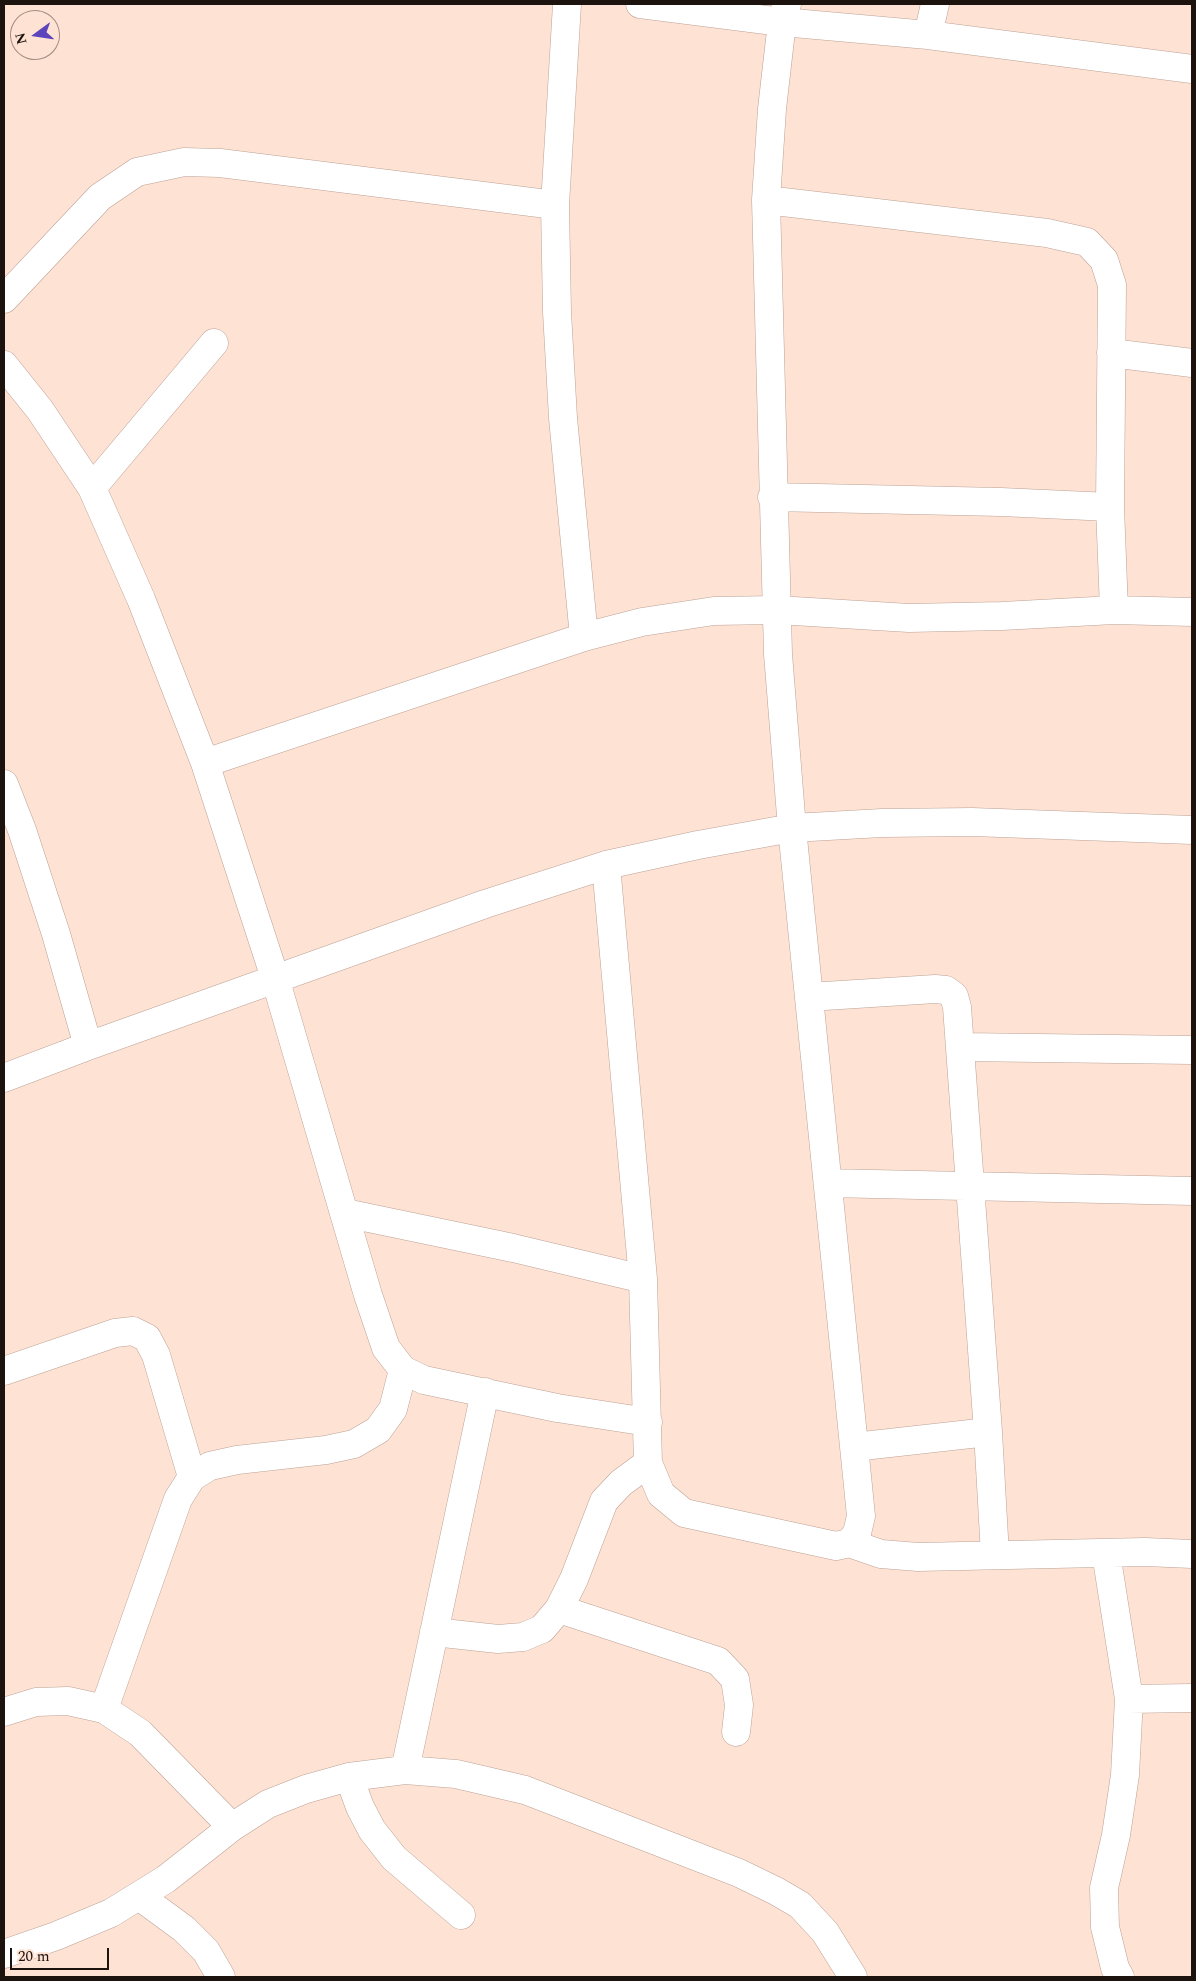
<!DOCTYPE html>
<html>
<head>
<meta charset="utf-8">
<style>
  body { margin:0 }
  #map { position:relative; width:1196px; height:1981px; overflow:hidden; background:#fee2d4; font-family:Spectral,serif }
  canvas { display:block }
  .frame { position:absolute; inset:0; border:5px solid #1c130e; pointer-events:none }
  .north { position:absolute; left:10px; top:10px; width:50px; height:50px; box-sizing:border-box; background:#fee2d4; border:1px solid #a48f85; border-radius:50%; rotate:256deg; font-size:14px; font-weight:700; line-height:20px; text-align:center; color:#1c130e }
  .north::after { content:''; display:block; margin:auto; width:18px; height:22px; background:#5b44bc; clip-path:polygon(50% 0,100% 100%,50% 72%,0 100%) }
  .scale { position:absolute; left:10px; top:1948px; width:99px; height:22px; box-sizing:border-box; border:2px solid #1c130e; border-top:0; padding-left:6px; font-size:15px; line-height:18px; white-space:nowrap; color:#1c130e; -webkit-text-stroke:4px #fee2d4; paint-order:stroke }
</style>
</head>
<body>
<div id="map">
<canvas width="1196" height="1981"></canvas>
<div class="frame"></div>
<div class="north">N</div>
<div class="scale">20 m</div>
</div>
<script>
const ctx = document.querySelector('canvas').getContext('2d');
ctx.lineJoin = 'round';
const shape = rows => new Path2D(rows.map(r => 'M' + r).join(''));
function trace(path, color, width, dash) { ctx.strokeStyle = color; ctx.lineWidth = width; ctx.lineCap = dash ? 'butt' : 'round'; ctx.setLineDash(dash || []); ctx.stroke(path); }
const street = shape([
  [567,4,555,205,557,312,563,418,584,637],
  [640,4,782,22,928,35,1192,69],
  [928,35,935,4],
  [766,200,1047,233,1087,242,1104,260,1112,285,1110,507,1114,610],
  [4,299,100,197,137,172,184,162,220,163,555,205],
  [1111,353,1192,363],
  [4,365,40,410,92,488,141,599,205,763,275,978,368,1295,386,1348,403,1370,424,1380,557,1408,648,1422],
  [92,488,214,343],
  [772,497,1001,502,1110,507],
  [205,763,584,637,642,622,714,611,777,610,909,618,1002,616,1114,610,1192,612],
  [4,784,22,830,56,934,88,1046],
  [606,865,643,1279,648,1463,661,1494,684,1513,836,1546,849,1543,857,1533,861,1516,792,828,778,654,766,200,772,109,782,22,787,4],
  [809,997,935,989,946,990,954,996,957,1007,988,1432,995,1555],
  [961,1047,1192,1050],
  [4,1078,88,1046,485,904,606,865,698,845,792,828,882,823,972,822,1192,830],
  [828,1183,1192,1191],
  [345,1213,513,1248,643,1279],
  [4,1371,115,1333,133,1331,147,1338,156,1355,192,1477],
  [854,1447,988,1432],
  [849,1543,881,1554,918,1557,1145,1552,1192,1554],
  [1106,1553,1129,1699,1125,1775,1116,1835,1104,1888,1105,1927,1115,1968,1120,1977],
  [559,1609,718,1661,735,1679,739,1705,736,1732],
  [434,1632,498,1639,523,1637,542,1629,559,1609,574,1579,604,1501,621,1483,648,1463],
  [1129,1699,1192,1698],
  [104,1709,178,1499,192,1477,210,1466,237,1460,326,1450,354,1444,378,1430,393,1409,403,1370],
  [4,1712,36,1702,68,1701,104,1709,140,1733,232,1827],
  [405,1770,485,1392],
  [349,1777,360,1807,372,1830,394,1858,461,1915],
  [139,1896,184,1929,206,1951,221,1977],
  [4,1954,56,1936,111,1913,166,1879,232,1827,268,1804,306,1789,349,1777,405,1770,456,1774,525,1790,739,1873,776,1891,800,1905,825,1932,853,1977]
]);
trace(street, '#bca295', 29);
trace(street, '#fff', 28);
</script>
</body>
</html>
